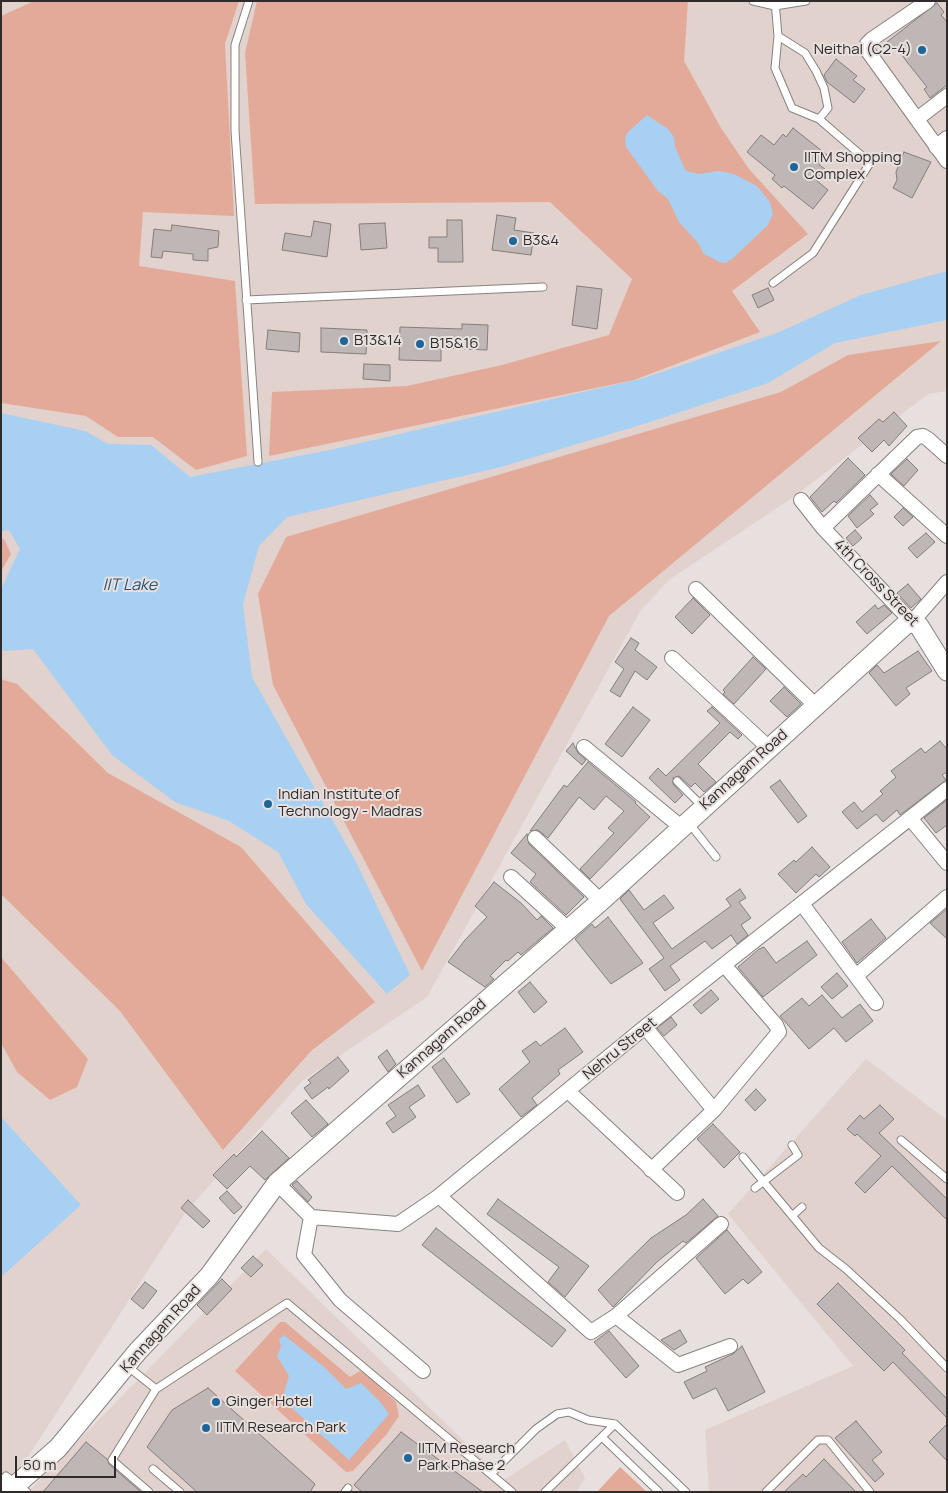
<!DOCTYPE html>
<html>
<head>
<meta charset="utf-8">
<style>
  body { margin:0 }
  #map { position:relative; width:948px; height:1493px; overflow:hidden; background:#e7e0de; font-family:Manrope,sans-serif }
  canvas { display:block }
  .frame { position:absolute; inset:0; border:2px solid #2e2b2a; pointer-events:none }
  .scale { position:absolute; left:15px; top:1456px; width:101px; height:22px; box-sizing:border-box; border:2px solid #2e2b2a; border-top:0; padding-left:6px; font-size:15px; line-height:18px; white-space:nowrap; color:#2e2b2a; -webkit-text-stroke:4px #e7e0de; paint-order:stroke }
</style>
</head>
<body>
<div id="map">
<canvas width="948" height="1493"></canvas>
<div class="frame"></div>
<div class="scale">50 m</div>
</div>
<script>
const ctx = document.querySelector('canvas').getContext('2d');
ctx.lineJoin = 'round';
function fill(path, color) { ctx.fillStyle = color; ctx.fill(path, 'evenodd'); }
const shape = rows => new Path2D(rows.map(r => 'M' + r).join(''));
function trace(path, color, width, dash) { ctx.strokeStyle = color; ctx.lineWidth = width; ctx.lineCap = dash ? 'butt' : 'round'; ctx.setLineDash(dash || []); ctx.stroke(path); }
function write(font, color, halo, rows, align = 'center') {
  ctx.font = font + ' Manrope,sans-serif'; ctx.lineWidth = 4; ctx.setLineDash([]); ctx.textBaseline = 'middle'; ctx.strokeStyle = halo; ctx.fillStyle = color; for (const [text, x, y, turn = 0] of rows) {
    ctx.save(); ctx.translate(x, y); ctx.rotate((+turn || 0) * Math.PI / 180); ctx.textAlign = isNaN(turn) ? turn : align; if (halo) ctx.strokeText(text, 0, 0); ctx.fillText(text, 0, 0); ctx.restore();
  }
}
const built = shape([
  [1,1,947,1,947,391,928,394,795,496,670,579,641,610,427,997,302,1081,185,1213,26,1460,1,1488],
  [866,1059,947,1120,947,1492,709,1492,705,1430,853,1366,728,1214],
  [266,1249,504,1480,565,1440,585,1478,576,1492,28,1492]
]);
const green = shape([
  [34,1,239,1,225,44,234,216,143,212,139,266,235,281,247,456,196,470,153,437,118,437,86,416,1,403,1,16],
  [257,1,688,1,684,61,721,128,749,169,808,234,732,291,760,332,634,380,269,456,272,392,407,386,502,365,609,335,632,279,550,202,255,204,245,53],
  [941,341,609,616,422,971,273,685,258,594,286,537,781,392,848,355],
  [1,539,4,539,11,554,1,571],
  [1,679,17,684,108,773,241,847,375,1002,311,1051,223,1150,120,1011,1,894],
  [1,957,88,1059,77,1087,50,1100,17,1072,1,1043],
  [280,1322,285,1322,350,1377,360,1371,367,1375,396,1402,399,1416,386,1435,353,1471,346,1472,235,1371],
  [620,1467,647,1492,597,1492]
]);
const water = shape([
  [647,115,668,129,674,137,675,147,686,171,698,174,719,171,734,174,757,186,770,202,773,214,768,225,732,259,725,263,719,262,703,253,699,244,679,222,668,199,658,191,626,147,625,138,628,132],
  [947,271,947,320,835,343,768,383,650,422,501,467,287,517,259,546,243,604,252,677,356,862,410,975,387,994,306,904,278,852,229,821,175,802,112,755,33,649,4,651,1,648,1,589,20,549,9,530,1,531,1,413,85,431,108,444,151,445,190,477,330,450,644,378,777,333,861,295],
  [1,1117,81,1205,1,1277],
  [284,1335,324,1367,346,1389,361,1383,381,1403,389,1414,349,1460,282,1399,289,1376,277,1356,281,1347,279,1339]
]);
const building = shape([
  [937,3,944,12,941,15,947,22,947,85,930,98,924,89,927,87,907,62,897,48,894,51,887,42,937,3],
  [836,59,857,76,853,80,865,89,854,103,827,82,824,75,836,59],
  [793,128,827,155,819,165,825,169,816,180,828,190,813,209,784,186,782,188,772,179,775,175,747,152,761,135,774,145,783,134,786,137,793,128],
  [904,152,931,162,912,198,893,188,897,180,896,172,904,152],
  [497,215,516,218,514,230,534,233,531,255,492,250,497,215],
  [447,220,462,220,463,262,438,262,438,248,429,248,429,237,447,237,447,220],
  [314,221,331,224,327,257,282,250,285,233,311,237,314,221],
  [385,223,387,248,361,250,359,224,385,223],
  [172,225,219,231,218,247,208,249,208,261,193,260,193,254,163,251,162,258,151,257,154,229,171,231,172,225],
  [577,286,602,289,597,329,572,325,577,286],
  [768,288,774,300,758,308,752,295,768,288],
  [462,324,488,325,487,350,441,348,441,361,399,360,400,327,462,329,462,324],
  [321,328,367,330,366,354,321,352,321,328],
  [268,330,300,333,299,352,266,349,268,330],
  [364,364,390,365,390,381,363,379,364,364],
  [894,412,907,426,889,446,884,440,872,452,858,438,879,419,883,422,894,412],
  [848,458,865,475,836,503,834,501,822,512,810,497,848,458],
  [907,459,918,470,904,486,891,474,907,459],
  [870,495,878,504,870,510,874,514,857,528,848,516,870,495],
  [903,508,913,517,903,526,894,517,903,508],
  [855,530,862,538,853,546,846,538,855,530],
  [926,533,935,542,917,558,908,548,926,533],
  [908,584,921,599,911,608,897,593,908,584],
  [693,598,710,615,692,634,675,617,693,598],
  [875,605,878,609,884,605,892,613,867,634,856,622,875,605],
  [631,638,639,643,635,650,657,667,647,680,635,671,620,697,610,691,624,669,615,662,631,638],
  [918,651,932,671,906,688,910,694,896,706,869,673,877,665,884,673,918,651],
  [753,657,766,669,734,704,723,694,725,692,723,690,753,657],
  [784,687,801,704,787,717,770,701,784,687],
  [633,707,650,720,622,757,605,744,633,707],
  [712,707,742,735,738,739,730,732,698,764,716,782,704,792,695,783,691,787,679,776,673,778,673,784,683,795,675,803,649,778,658,768,666,776,720,723,707,711,712,707],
  [940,741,947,749,947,772,942,775,946,780,900,815,897,810,883,822,876,814,857,829,842,812,854,802,862,812,883,794,880,791,896,777,891,771,921,748,925,753,940,741],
  [573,743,578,753,586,760,582,765,566,751,573,743],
  [588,762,636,802,635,803,650,817,590,879,580,869,614,833,608,828,624,811,606,796,594,810,579,797,548,838,538,830,530,831,564,785,567,787,588,762],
  [780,780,807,816,798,823,770,787,780,780],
  [947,800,947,825,936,833,924,818,947,800],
  [527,834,529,844,584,897,566,915,530,882,536,874,511,853,527,834],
  [812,847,830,867,819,877,816,874,796,893,778,874,794,860,796,862,812,847],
  [494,882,521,903,537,920,541,916,553,928,521,955,518,952,508,961,506,960,490,976,494,979,485,987,448,962,465,940,487,917,475,906,494,882],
  [740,889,746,898,739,902,751,918,741,925,748,935,737,944,731,935,712,949,705,941,670,966,680,980,665,991,649,969,664,958,620,899,629,890,644,910,664,895,674,908,653,923,672,949,731,906,726,899,740,889],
  [947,909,947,939,930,923,947,909],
  [608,917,643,963,611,984,575,939,592,924,595,928,608,917],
  [871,919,886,938,857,963,842,942,871,919],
  [807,941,817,955,763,997,738,967,759,949,764,947,776,963,807,941],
  [837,973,848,986,832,999,821,987,837,973],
  [530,982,547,1002,534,1013,518,992,530,982],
  [711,990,719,999,701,1014,693,1005,711,990],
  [822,995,842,1018,860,1004,873,1021,846,1042,834,1028,809,1049,780,1016,802,998,809,1006,822,995],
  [671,1017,677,1025,664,1036,657,1028,671,1017],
  [565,1028,583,1052,558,1070,560,1074,532,1098,537,1105,521,1117,499,1089,530,1062,522,1051,536,1041,540,1046,565,1028],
  [387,1050,396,1064,388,1072,378,1057,387,1050],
  [338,1057,349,1071,329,1089,328,1087,312,1099,304,1088,311,1083,308,1080,338,1057],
  [444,1058,470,1094,457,1103,432,1067,444,1058],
  [418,1085,425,1096,409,1107,416,1117,393,1133,386,1123,396,1116,388,1105,418,1085],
  [756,1089,766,1100,755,1111,745,1100,756,1089],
  [306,1100,328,1124,312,1137,291,1113,306,1100],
  [880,1105,894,1119,879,1133,947,1199,947,1220,892,1166,865,1193,855,1183,881,1156,857,1134,855,1136,847,1129,860,1115,864,1119,880,1105],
  [713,1124,740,1152,724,1168,697,1139,713,1124],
  [262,1131,289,1158,265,1180,250,1166,227,1189,213,1175,234,1154,236,1157,262,1131],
  [297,1181,312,1197,308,1202,292,1185,297,1181],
  [227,1191,242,1207,234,1214,219,1198,227,1191],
  [498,1199,589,1266,565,1297,548,1282,559,1267,487,1214,498,1199],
  [703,1199,718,1216,686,1243,683,1241,658,1261,613,1307,598,1290,651,1238,686,1215,703,1199],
  [188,1200,210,1221,203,1228,181,1208,188,1200],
  [436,1228,566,1330,552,1347,422,1245,436,1228],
  [727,1230,762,1272,748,1284,743,1279,725,1294,696,1258,727,1230],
  [253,1256,263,1265,251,1277,241,1268,253,1256],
  [222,1279,232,1289,207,1315,197,1305,222,1279],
  [145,1282,157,1291,143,1309,131,1299,145,1282],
  [838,1283,905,1350,902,1353,947,1399,947,1418,893,1362,884,1371,817,1304,838,1283],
  [680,1330,687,1342,674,1350,661,1340,680,1330],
  [609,1331,639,1366,626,1378,594,1342,609,1331],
  [742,1346,765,1392,728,1411,716,1388,693,1399,684,1382,707,1371,705,1367,733,1354,742,1346],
  [208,1388,315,1484,310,1492,197,1492,147,1447,172,1410,208,1388],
  [856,1421,882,1452,872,1460,884,1474,875,1482,835,1438,856,1421],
  [947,1424,947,1461,929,1442,947,1424],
  [401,1432,483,1492,362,1492,354,1485,401,1432],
  [86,1442,107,1459,109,1464,141,1492,43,1492,86,1442],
  [824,1459,856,1492,784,1492,803,1474,806,1477,824,1459]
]);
const lane = shape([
  [249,1,235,45,235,131,258,462],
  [753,1,775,6,806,1],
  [778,36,805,53,816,71,824,88,828,108,819,119],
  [773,283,813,253,870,163,819,119,792,108,775,68,778,36,775,1],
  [246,300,543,287],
  [677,781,703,807],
  [689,823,716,857],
  [901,1140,947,1179],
  [743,1157,819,1248,846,1269,900,1319,947,1368],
  [755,1188,798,1155,792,1145],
  [792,1216,802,1207],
  [127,1366,156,1389],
  [602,1437,659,1492],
  [153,1469,180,1492],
  [491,1474,536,1429,557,1414,569,1412,588,1420,615,1424,686,1492],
  [1,1482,6,1476,27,1492],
  [149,1492,112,1460,156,1389,287,1303,512,1492],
  [345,1492,348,1488],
  [545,1492,615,1424],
  [766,1492,818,1440,828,1440,870,1492]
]);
const street = shape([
  [928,1,872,39,867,44,867,50,947,161],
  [917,119,947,96],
  [936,147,947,138],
  [878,474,947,536],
  [801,500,823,528,912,622,947,582],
  [823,528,917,437,923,436,928,439,947,456],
  [696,589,816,706],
  [672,658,769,748],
  [584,747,681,827],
  [910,818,947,863],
  [535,838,601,901],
  [511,877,568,929],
  [802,904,876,1003],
  [856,976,947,897],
  [645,1027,714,1110],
  [568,1091,677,1193],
  [651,1170,714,1110,779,1032,776,1025,725,966],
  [277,1183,311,1217,398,1224,439,1196,645,1027,947,789],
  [439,1196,591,1332,616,1316,721,1224],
  [311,1217,304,1255,340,1300,423,1371],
  [616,1316,678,1365,730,1346]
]);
const secondary = shape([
  [8,1492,58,1448,138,1351,209,1276,277,1183,601,901,905,625,912,622,919,626,947,671]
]);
const markers = [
  [922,50,5,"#1c669a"],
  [794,167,5,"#1c669a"],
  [513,241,5,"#1c669a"],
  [344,341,5,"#1c669a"],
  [420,344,5,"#1c669a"],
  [268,804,5,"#1c669a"],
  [216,1402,5,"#1c669a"],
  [206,1428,5,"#1c669a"],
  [408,1458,5,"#1c669a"]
];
const poiNames = [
  ["Neithal (C2-4)",912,50,"right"],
  ["IITM Shopping",804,158],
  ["Complex",804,175],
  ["B3&4",523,241],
  ["B13&14",354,341],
  ["B15&16",430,344],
  ["Indian Institute of",278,795],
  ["Technology - Madras",278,812],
  ["Ginger Hotel",226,1402],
  ["IITM Research Park",216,1428],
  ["IITM Research",418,1449],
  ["Park Phase 2",418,1466]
];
const streetNames = [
  ["4th Cross Street",876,583,46],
  ["Kannagam Road",744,770,-42],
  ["Kannagam Road",442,1039,-41],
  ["Nehru Street",620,1049,-39],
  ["Kannagam Road",161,1329,-48]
];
const waterNames = [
  ["IIT Lake",130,586]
];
fill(built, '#e1d2cd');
fill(green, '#e4aa99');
fill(water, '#a7d0f2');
fill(building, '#beb7b5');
trace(building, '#847e7c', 1);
trace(lane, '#888280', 9);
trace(street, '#888280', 16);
trace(secondary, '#888280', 21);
trace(lane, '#fff', 7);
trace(street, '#fff', 14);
trace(secondary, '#fff', 19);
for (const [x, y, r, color] of markers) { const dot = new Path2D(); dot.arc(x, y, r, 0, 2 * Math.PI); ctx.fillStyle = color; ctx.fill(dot); trace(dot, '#e7e0de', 2); }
write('15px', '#2e2b2a', '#e7e0de', poiNames, 'left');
write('15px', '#2e2b2a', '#e7e0de', streetNames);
write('italic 16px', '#22547a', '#e7e0de', waterNames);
</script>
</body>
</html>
